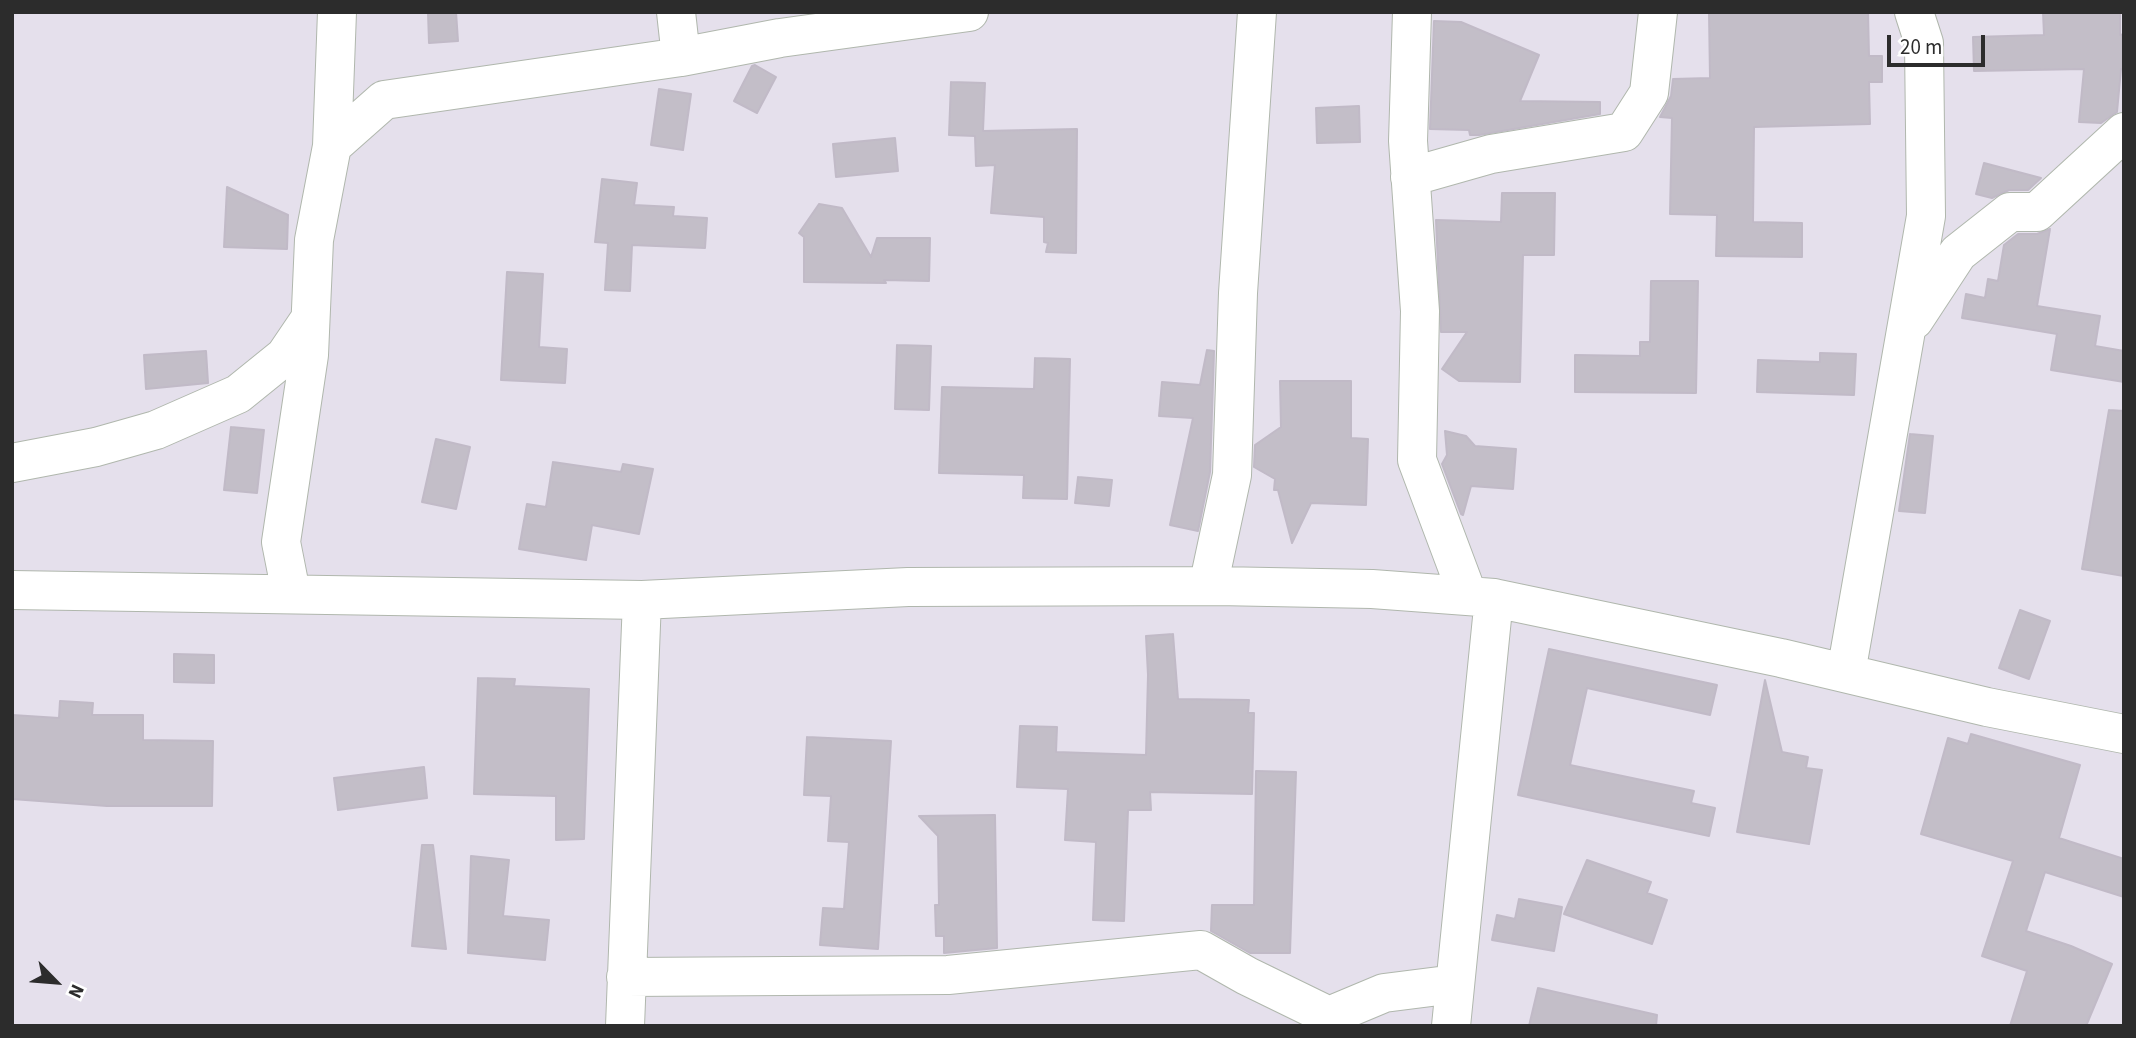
<!DOCTYPE html>
<html>
<head>
<meta charset="utf-8">
<style>
	body { margin:0 }
	#map { position:relative; width:2136px; height:1038px; overflow:hidden; background:#e5e0ec; font-family:"Source Sans 3",sans-serif }
	canvas { display:block }
	.frame { position:absolute; inset:0; border:14px solid #2c2c2c; pointer-events:none }
	.north { position:absolute; left:21px; top:947px; width:70px; height:70px; -webkit-text-stroke:5px #fff; paint-order:stroke; rotate:115deg; font-size:19px; font-weight:700; line-height:28px; text-align:center; color:#2c2c2c }
	.north::after { content:''; display:block; margin:auto; width:24px; height:32px; background:#2c2c2c; clip-path:polygon(50% 0,100% 100%,50% 72%,0 100%) }
	.scale { position:absolute; left:1887px; top:35px; width:98px; height:32px; box-sizing:border-box; border:4px solid #2c2c2c; border-top:0; padding-left:9px; font-size:21px; line-height:24px; white-space:nowrap; color:#2c2c2c; -webkit-text-stroke:5px #fff; paint-order:stroke }
</style>
</head>
<body>
<div id="map">
<canvas width="2136" height="1038"></canvas>
<div class="frame"></div>
<div class="north">N</div>
<div class="scale">20 m</div>
</div>
<script>
const c = document.querySelector('canvas').getContext('2d');
c.lineJoin = 'round';
function paint(path, color) {
  c.fillStyle = color;
  c.fill(path, 'evenodd');
}
function toPath(rows) {
  const path = new Path2D();
  for (const r of rows) {
    path.moveTo(r[0], r[1]);
    for (let i = 2; i < r.length; i += 2) path.lineTo(r[i], r[i + 1]);
  }
  return path;
}
function stroke(path, color, width, dash) {
  c.strokeStyle = color;
  c.lineWidth = width;
  c.lineCap = dash ? 'butt' : 'round';
  c.setLineDash(dash || []);
  c.stroke(path);
}
const building = toPath([
	[428,12,456,12,458,41,429,43,428,12],
	[1709,12,1868,12,1869,56,1882,56,1882,82,1869,82,1870,124,1754,127,1753,222,1802,223,1802,257,1716,256,1717,215,1670,214,1672,118,1660,117,1671,96,1673,79,1710,78,1709,12],
	[2043,12,2120,12,2120,35,2124,34,2124,69,2121,69,2117,112,2101,123,2079,122,2084,69,1974,71,1973,37,2044,35,2043,12],
	[1434,21,1461,22,1539,55,1520,101,1600,102,1600,114,1479,135,1470,135,1469,130,1430,129,1434,21],
	[755,65,776,77,757,113,734,101,752,66,755,65],
	[951,82,985,83,983,131,1077,129,1076,253,1046,252,1048,243,1044,242,1044,217,991,213,995,165,976,166,975,136,949,135,951,82],
	[659,89,691,94,683,150,651,145,659,89],
	[1359,106,1360,142,1317,143,1316,108,1359,106],
	[895,138,898,171,836,177,833,144,895,138],
	[1984,163,2041,178,2028,190,2009,190,1992,198,1976,194,1984,163],
	[602,179,637,183,634,205,674,207,673,216,707,218,705,248,632,245,630,291,605,290,608,243,595,242,602,179],
	[227,187,288,215,287,249,224,247,227,187],
	[1502,193,1555,193,1554,255,1523,255,1520,382,1459,381,1442,369,1467,332,1441,332,1436,220,1501,222,1502,193],
	[819,204,842,208,871,257,877,238,930,238,929,281,884,280,886,283,804,282,804,237,799,233,819,204],
	[2050,229,2037,306,2100,316,2095,346,2124,351,2124,382,2051,370,2057,334,1962,318,1966,294,1985,298,1988,279,1998,281,2004,245,2018,234,2037,234,2050,229],
	[507,272,543,274,539,347,567,349,565,383,501,380,507,272],
	[1651,281,1698,281,1696,393,1575,392,1575,355,1640,356,1640,342,1650,342,1651,281],
	[897,345,931,346,929,410,895,409,897,345],
	[1207,350,1214,351,1210,472,1198,531,1170,525,1193,418,1159,416,1162,382,1200,385,1207,350],
	[206,351,208,383,146,389,144,355,206,351],
	[1820,353,1856,354,1854,395,1757,392,1758,360,1820,362,1820,353],
	[1035,358,1070,359,1067,499,1023,498,1024,475,939,473,942,387,1034,389,1035,358],
	[1280,381,1351,381,1351,438,1368,439,1366,505,1311,503,1292,543,1278,490,1274,490,1275,479,1254,467,1255,445,1281,427,1280,381],
	[2109,410,2124,411,2124,576,2082,569,2109,410],
	[231,427,264,430,257,493,224,490,231,427],
	[1445,431,1466,436,1475,446,1516,449,1513,489,1471,486,1463,515,1461,514,1442,464,1447,455,1445,431],
	[1910,434,1933,436,1925,513,1899,511,1910,434],
	[436,439,470,447,456,509,422,502,436,439],
	[553,462,621,472,623,464,653,469,639,534,592,525,586,560,519,549,527,504,546,507,553,462],
	[1078,477,1112,480,1109,506,1075,503,1078,477],
	[2020,610,2050,621,2029,679,1999,668,2020,610],
	[1173,634,1178,699,1249,700,1248,713,1254,713,1252,794,1150,792,1151,810,1128,810,1124,921,1093,920,1096,842,1065,840,1068,789,1017,787,1020,726,1057,727,1056,752,1146,755,1148,675,1146,636,1173,634],
	[1549,649,1717,685,1710,715,1587,688,1570,765,1694,791,1691,803,1715,808,1709,836,1518,795,1549,649],
	[174,654,214,655,214,683,174,682,174,654],
	[478,678,515,679,514,686,589,689,584,839,556,840,556,796,474,794,478,678],
	[1765,680,1782,752,1808,757,1806,768,1822,770,1809,844,1737,832,1765,680],
	[60,701,93,703,92,715,143,715,143,740,213,741,212,806,107,806,12,799,12,715,59,718,60,701],
	[1971,734,2080,765,2059,838,2124,859,2124,897,2045,872,2026,931,2071,946,2112,964,2086,1026,2010,1026,2027,971,1982,956,2013,861,1921,834,1948,738,1968,744,1971,734],
	[807,737,891,741,878,949,820,945,823,908,844,909,849,842,828,841,831,796,804,795,807,737],
	[424,767,427,798,338,810,334,778,424,767],
	[1256,771,1296,772,1290,953,1250,953,1211,931,1212,905,1254,905,1256,771],
	[995,815,997,948,944,953,944,936,936,936,935,905,939,905,938,836,919,816,995,815],
	[422,845,433,845,446,949,412,946,422,845],
	[471,856,509,860,503,916,549,920,545,960,468,953,471,856],
	[1587,860,1651,882,1647,893,1667,900,1652,944,1564,914,1587,860],
	[1519,899,1562,907,1554,951,1492,940,1497,915,1515,919,1519,899],
	[1538,988,1657,1015,1656,1026,1529,1026,1538,988]
]);
const minor = toPath([
	[676,12,681,57],
	[1412,12,1408,141,1420,311,1417,460,1468,596],
	[332,146,384,100,681,57,780,38,969,12],
	[1410,177,1491,154,1624,132,1649,93,1658,12],
	[1914,320,1958,253,2010,212,2037,212,2124,132],
	[12,463,96,447,156,430,238,394,285,356,308,322],
	[1217,586,1211,573,1232,475,1238,293,1257,12],
	[12,590,642,600,908,587,1217,586,1372,589,1494,598,1781,658,1987,707,2124,734],
	[291,593,281,542,309,355,314,240,332,146,337,12],
	[1846,673,1926,216,1924,43,1914,12],
	[626,977,948,975,1201,950,1247,976,1329,1016,1384,993,1455,984],
	[625,1026,642,600],
	[1451,1026,1494,598]
]);
paint(building, '#c3bec8');
stroke(building, '#c1bac7', 2);
stroke(minor, '#b0b7ad', 40);
stroke(minor, '#fff', 38);
</script>
</body>
</html>
